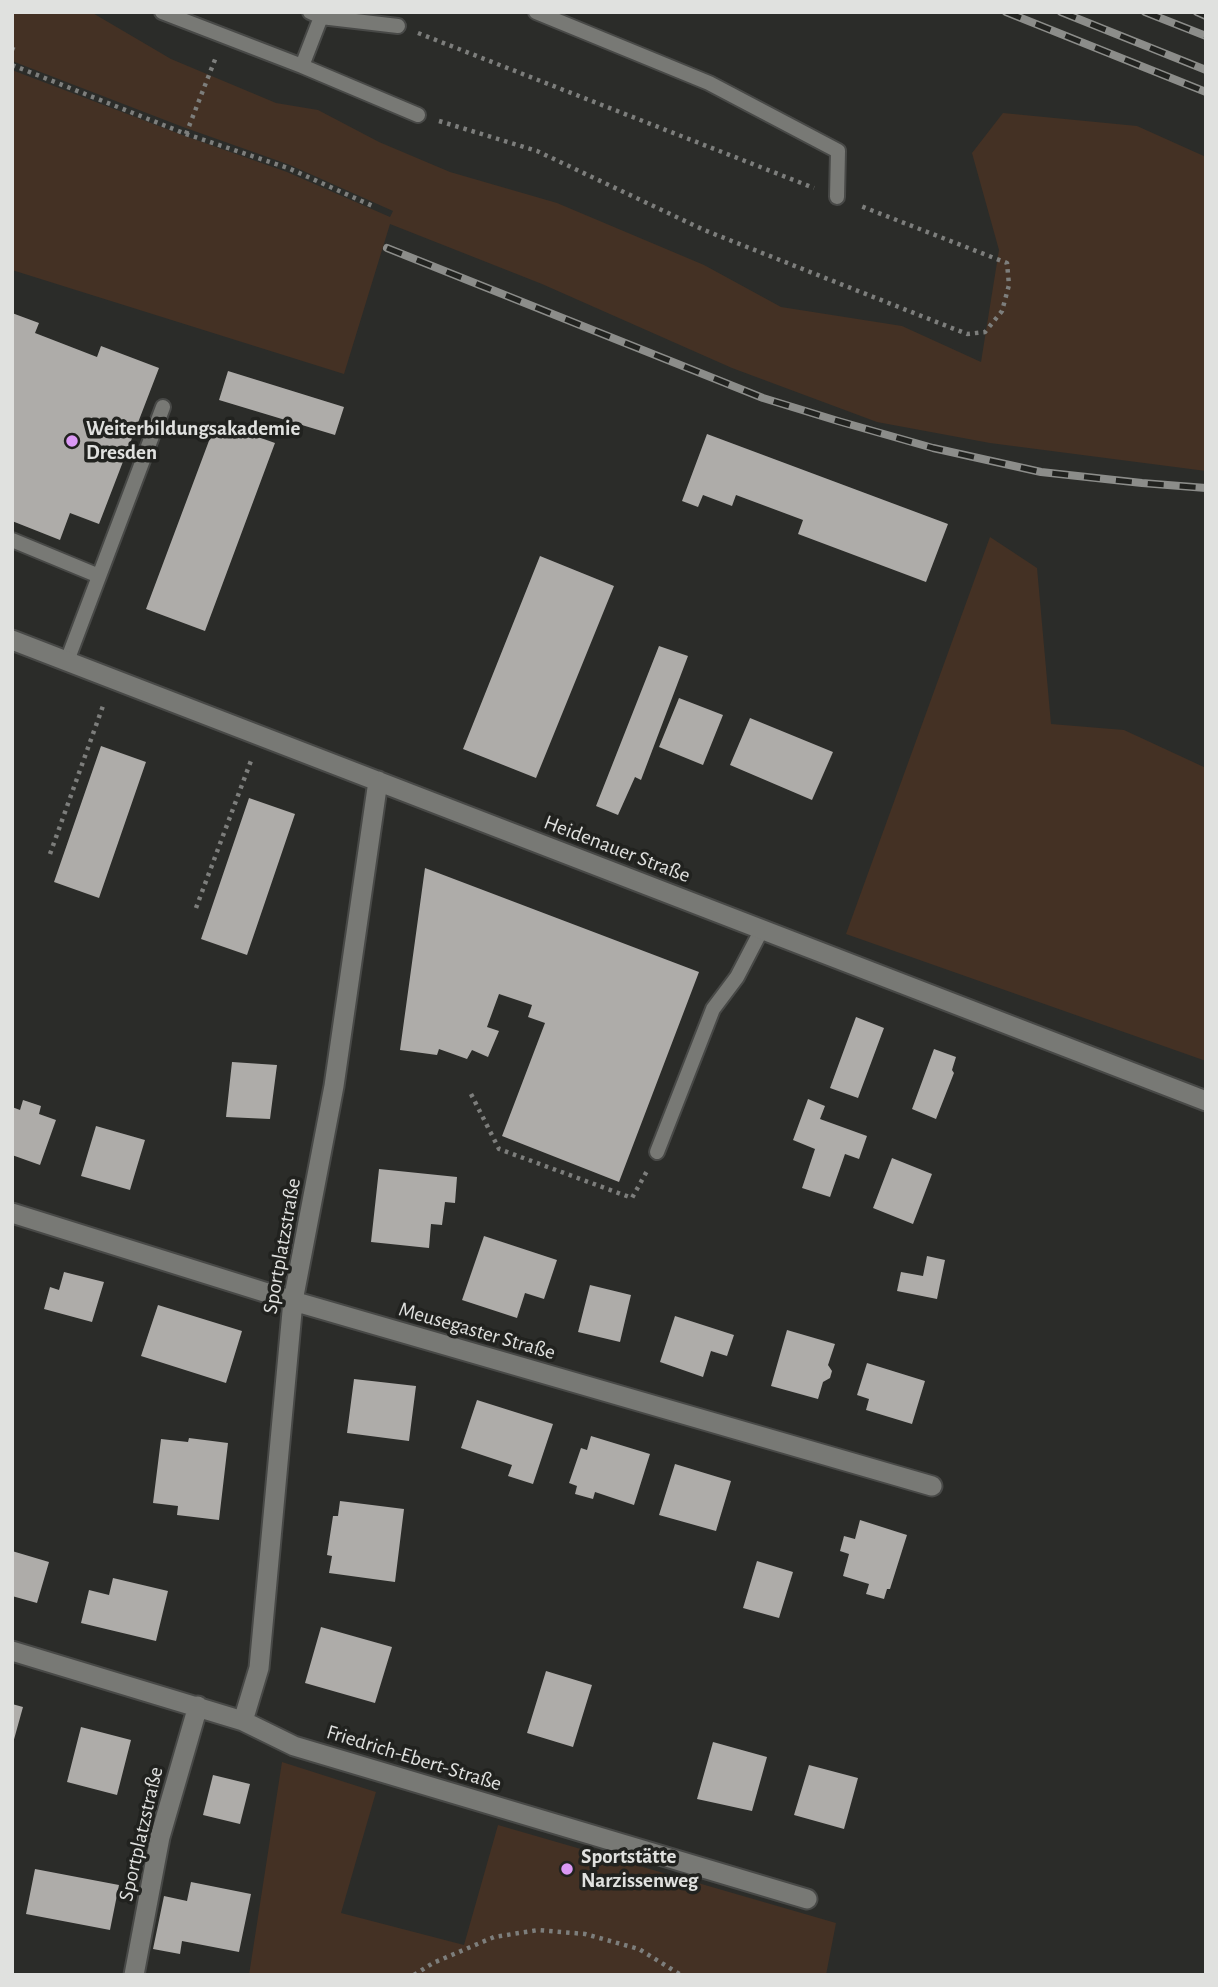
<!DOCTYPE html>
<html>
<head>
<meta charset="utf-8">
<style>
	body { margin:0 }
	#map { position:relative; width:1218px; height:1987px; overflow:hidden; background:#2b2c29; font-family:"Alegreya Sans",sans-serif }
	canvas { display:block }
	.frame { position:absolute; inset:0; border:14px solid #e0e1df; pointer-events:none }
</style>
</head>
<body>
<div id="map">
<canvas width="1218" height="1987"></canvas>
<div class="frame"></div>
</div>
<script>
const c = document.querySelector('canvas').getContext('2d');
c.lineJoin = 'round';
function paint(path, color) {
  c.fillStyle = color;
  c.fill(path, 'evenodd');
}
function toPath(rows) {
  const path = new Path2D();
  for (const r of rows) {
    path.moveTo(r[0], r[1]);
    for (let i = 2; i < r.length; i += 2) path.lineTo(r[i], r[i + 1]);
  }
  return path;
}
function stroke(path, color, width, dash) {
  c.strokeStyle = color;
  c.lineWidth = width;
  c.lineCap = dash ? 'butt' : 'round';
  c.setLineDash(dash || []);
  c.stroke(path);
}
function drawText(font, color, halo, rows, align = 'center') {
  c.font = font + ' "Alegreya Sans",sans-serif';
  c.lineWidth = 7;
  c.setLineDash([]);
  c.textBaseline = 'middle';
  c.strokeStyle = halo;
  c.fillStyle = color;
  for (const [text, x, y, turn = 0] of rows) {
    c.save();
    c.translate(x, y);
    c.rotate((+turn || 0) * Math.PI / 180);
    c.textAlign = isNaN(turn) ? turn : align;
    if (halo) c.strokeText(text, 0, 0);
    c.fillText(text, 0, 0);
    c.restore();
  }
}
const green = toPath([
	[12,12,91,12,171,59,276,103,318,110,379,142,450,172,557,203,704,265,781,307,902,326,981,362,999,250,972,153,1003,113,1137,126,1206,157,1206,471,990,443,877,422,732,368,542,284,390,224,344,374,12,270,12,70,185,136,287,172,390,217,393,211,290,165,183,127,12,61],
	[990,537,1037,568,1051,724,1124,730,1206,768,1206,1061,846,934],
	[282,1762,376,1792,341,1913,464,1945,498,1825,836,1923,826,1975,249,1975]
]);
const building = toPath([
	[12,313,39,323,35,333,97,357,101,346,159,368,99,524,70,513,60,540,12,521],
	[228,371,344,407,335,435,219,400],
	[216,422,275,443,205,631,146,609],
	[707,434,948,524,926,582,798,534,803,520,736,495,732,506,703,495,698,507,682,501],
	[540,556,614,586,536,778,463,749],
	[659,646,688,656,641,780,635,777,618,815,596,806],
	[679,698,723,715,703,765,659,747],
	[750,718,833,752,812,800,730,765],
	[101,746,146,762,99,898,54,882],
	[249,798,295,814,247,955,201,939],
	[425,868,699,972,619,1182,502,1136,545,1023,528,1017,532,1005,499,994,487,1027,499,1031,488,1057,472,1050,467,1059,439,1049,437,1055,400,1050],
	[856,1017,884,1028,858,1098,830,1088],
	[934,1049,956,1057,952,1070,954,1073,936,1119,912,1109],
	[232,1062,277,1065,270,1119,226,1117],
	[808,1099,825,1106,820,1119,867,1136,859,1159,845,1154,830,1197,802,1188,815,1149,793,1140],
	[23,1100,41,1106,39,1114,56,1120,40,1165,12,1155,12,1107,20,1110],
	[96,1126,145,1140,130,1190,81,1176],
	[892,1158,932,1174,913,1224,873,1208],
	[379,1169,457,1177,455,1203,445,1202,442,1225,431,1224,429,1248,371,1242],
	[484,1236,557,1260,544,1299,525,1293,517,1318,462,1300],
	[927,1256,945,1260,937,1299,897,1291,901,1272,923,1276],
	[64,1272,104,1282,92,1322,44,1309,50,1287,59,1290],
	[590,1285,631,1295,620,1342,578,1332],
	[158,1305,242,1331,226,1383,141,1356],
	[675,1316,734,1335,727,1356,711,1351,703,1377,660,1362],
	[787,1330,835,1344,828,1365,832,1371,830,1378,823,1382,818,1399,771,1386],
	[867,1363,925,1381,912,1424,866,1410,869,1399,857,1395],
	[354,1379,416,1386,409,1441,347,1433],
	[477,1400,553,1424,533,1484,508,1476,512,1465,461,1448],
	[591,1436,650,1454,634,1505,595,1492,593,1499,575,1494,577,1486,569,1483,581,1448,587,1450],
	[189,1438,228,1443,219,1520,177,1515,178,1506,153,1503,161,1439,188,1442],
	[675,1464,731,1481,716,1531,659,1515],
	[340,1501,404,1509,395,1582,329,1573,332,1556,327,1555,333,1516,338,1516],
	[860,1520,907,1535,890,1589,887,1589,884,1599,866,1594,869,1584,843,1576,849,1554,840,1551,844,1536,855,1539],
	[12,1551,49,1562,37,1603,12,1596],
	[757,1561,793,1572,779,1618,743,1608],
	[113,1578,168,1591,156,1641,81,1623,89,1590,109,1595],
	[321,1627,392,1647,375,1703,305,1683],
	[546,1671,592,1685,573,1747,527,1733],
	[12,1704,23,1707,13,1743,12,1743],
	[81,1727,131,1740,117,1795,67,1782],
	[713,1742,767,1757,752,1811,697,1799],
	[809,1765,858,1778,844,1829,794,1815],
	[213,1775,250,1784,240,1824,203,1815],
	[35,1869,119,1885,110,1930,26,1914],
	[191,1882,251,1894,239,1952,182,1941,180,1954,153,1949,164,1896,187,1901]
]);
const path = toPath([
	[418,33,814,188],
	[12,50,15,43],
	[12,65,186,134,288,168,375,207],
	[439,121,537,151,704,230,967,334,985,332,1002,311,1009,285,1007,263,858,205],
	[186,134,216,57],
	[50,854,104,703],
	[196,908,252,758],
	[471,1094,499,1149,632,1198,647,1171],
	[414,1975,433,1963,494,1937,538,1930,585,1934,639,1949,681,1975]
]);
const service = toPath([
	[162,12,302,66,418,115],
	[310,12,321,17,398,26],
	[536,12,709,83,838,151,837,197],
	[302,66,321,17],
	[12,540,99,576],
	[67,661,163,407],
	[657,1152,713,1009,737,977,762,929]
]);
const minor = toPath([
	[12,640,1206,1101],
	[12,1213,293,1301,932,1486],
	[12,1651,243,1721,294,1746,807,1899],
	[243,1721,259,1668,293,1301,334,1086,378,781],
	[134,1975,160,1837,198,1706]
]);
const rail = toPath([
	[1006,12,1206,92],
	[1061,12,1206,70],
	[1145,12,1206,36],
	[1197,12,1206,16],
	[387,248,763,398,838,421,933,448,1041,472,1142,483,1206,488]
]);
const markers = [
	[72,441,7,"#db99f5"],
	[567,1869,7,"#db99f5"]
];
const poiNames = [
	["Weiterbildungsakademie",86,429],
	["Dresden",86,453],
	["Sportstätte",581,1857],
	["Narzissenweg",581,1881]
];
const streetNames = [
	["Heidenauer Straße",617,849,21],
	["Sportplatzstraße",282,1246,-80],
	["Meusegaster Straße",477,1331,16],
	["Friedrich-Ebert-Straße",414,1758,17],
	["Sportplatzstraße",141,1834,-77]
];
paint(green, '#443124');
paint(building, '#aeaca9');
stroke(service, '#484947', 18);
stroke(minor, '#484947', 23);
stroke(path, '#7d7e7c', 4.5, [3.5, 5]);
stroke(service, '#787975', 14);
stroke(minor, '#787975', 19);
stroke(rail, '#8c8d8a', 8);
stroke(rail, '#21221f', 5, [16]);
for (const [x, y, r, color] of markers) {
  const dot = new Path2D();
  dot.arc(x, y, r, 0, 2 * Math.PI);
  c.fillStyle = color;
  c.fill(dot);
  stroke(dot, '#21221f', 2.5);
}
drawText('bold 21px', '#e0e1df', '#21221f', poiNames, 'left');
drawText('21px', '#e0e1df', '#21221f', streetNames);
</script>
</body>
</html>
